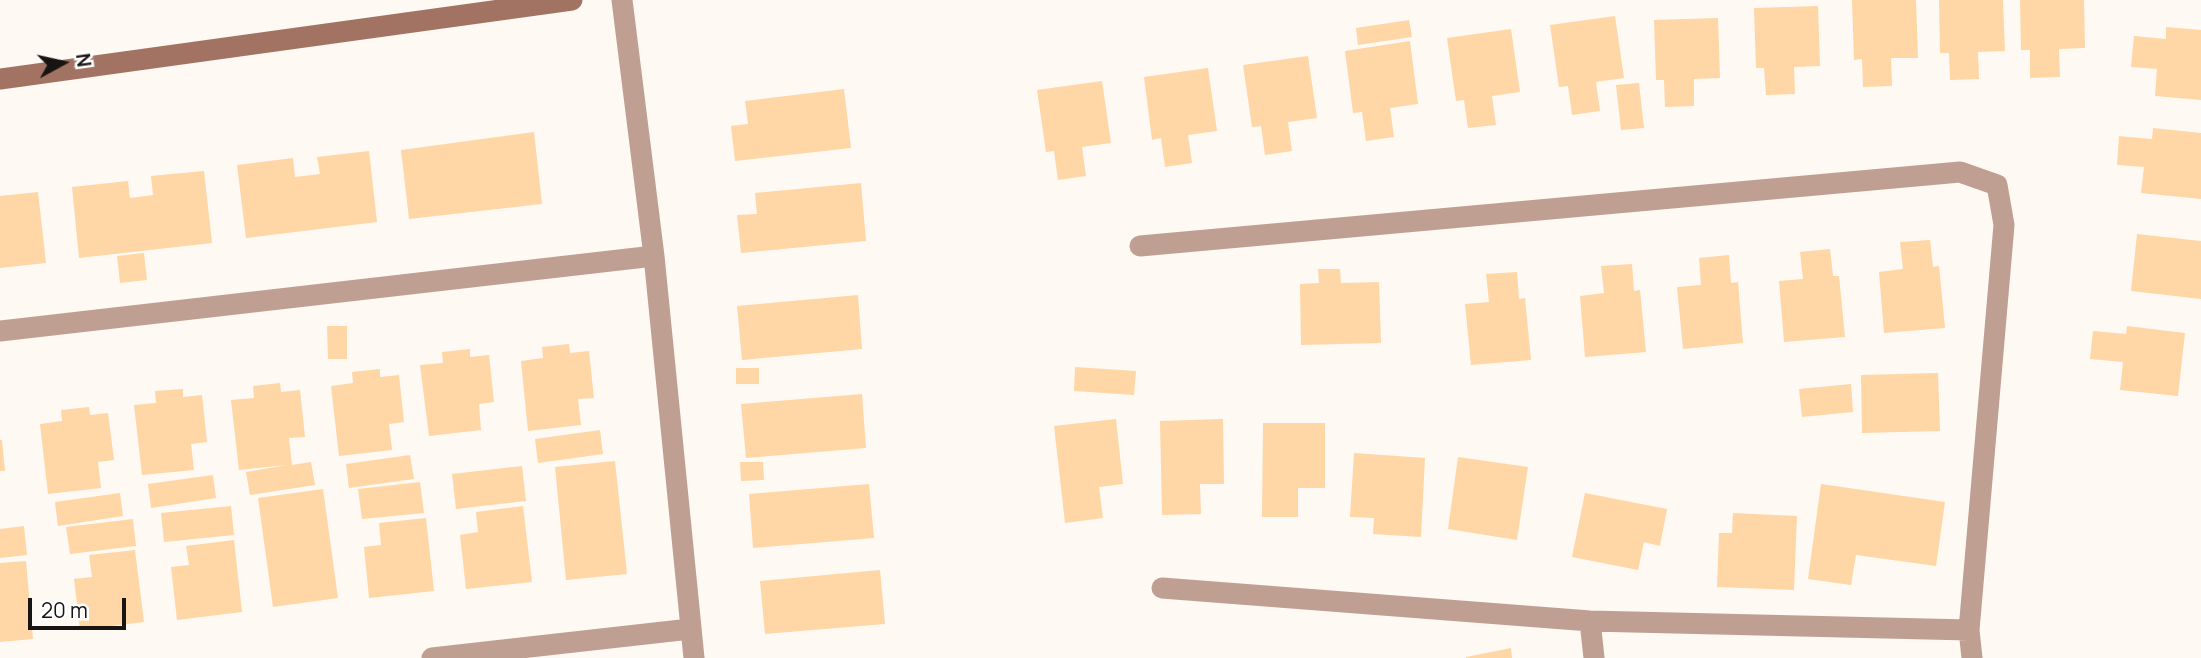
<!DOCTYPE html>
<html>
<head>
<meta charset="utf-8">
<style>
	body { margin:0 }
	#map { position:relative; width:2201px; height:658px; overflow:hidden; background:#fef9f3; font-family:Manrope,sans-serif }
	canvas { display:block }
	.north { position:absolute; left:28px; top:28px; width:70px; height:70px; -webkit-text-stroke:5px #fff; paint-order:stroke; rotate:82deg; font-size:19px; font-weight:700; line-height:28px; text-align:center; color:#171411 }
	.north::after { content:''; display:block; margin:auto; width:24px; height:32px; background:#171411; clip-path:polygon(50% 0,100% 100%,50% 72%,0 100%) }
	.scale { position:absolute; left:28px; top:598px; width:98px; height:32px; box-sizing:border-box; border:4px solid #171411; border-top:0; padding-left:9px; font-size:21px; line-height:24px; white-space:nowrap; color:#171411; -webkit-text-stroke:5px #fff; paint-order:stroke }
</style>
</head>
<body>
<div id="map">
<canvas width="2201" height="658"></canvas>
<div class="north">N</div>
<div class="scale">20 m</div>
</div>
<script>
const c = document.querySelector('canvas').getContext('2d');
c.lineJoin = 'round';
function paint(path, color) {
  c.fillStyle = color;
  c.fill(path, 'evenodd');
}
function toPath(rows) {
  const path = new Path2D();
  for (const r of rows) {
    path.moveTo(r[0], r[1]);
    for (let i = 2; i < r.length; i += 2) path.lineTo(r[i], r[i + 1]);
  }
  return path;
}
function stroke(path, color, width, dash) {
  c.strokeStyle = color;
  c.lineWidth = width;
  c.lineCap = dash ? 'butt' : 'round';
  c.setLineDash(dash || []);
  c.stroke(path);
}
const building = toPath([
	[1852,0,1916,0,1918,58,1891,58,1892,86,1863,87,1862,59,1854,60],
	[1939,0,2003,0,2005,51,1978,52,1979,79,1950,80,1949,53,1940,53],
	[2020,0,2084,0,2085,48,2059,49,2060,77,2030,78,2030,50,2021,50],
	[1818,6,1820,66,1794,67,1795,94,1766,95,1764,68,1756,68,1754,8],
	[1615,16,1624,78,1596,82,1600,111,1572,115,1568,86,1559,87,1550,25],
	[1718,18,1720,78,1694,79,1694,106,1665,107,1664,80,1656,80,1654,20],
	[1409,20,1412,37,1358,45,1356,28],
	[2166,27,2201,30,2201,100,2155,96,2157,69,2131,67,2134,36,2166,39],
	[1511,29,1520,92,1492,96,1496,125,1468,128,1464,100,1456,101,1447,38],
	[1410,41,1418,104,1390,108,1394,137,1366,141,1362,112,1353,113,1345,51],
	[1308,56,1317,118,1288,122,1292,151,1265,155,1261,126,1252,127,1243,65],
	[1208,68,1217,131,1188,135,1192,163,1165,167,1161,138,1152,140,1144,77],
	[1102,81,1111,143,1082,147,1086,176,1058,180,1054,151,1046,152,1037,90],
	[1639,83,1644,128,1621,130,1616,85],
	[844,89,851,148,735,161,731,126,748,124,745,101],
	[2153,128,2201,133,2201,199,2141,193,2144,167,2117,165,2119,136,2152,139],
	[534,132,542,204,409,219,401,150],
	[369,151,377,222,246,238,237,165,293,158,295,177,320,174,317,157],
	[204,171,212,243,79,258,72,187,128,181,130,198,153,195,151,176],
	[861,183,866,241,741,253,737,215,757,214,755,193],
	[38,192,46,263,0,268,0,196],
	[2137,234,2201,241,2201,299,2131,291],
	[1930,240,1933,267,1939,266,1945,328,1884,333,1879,272,1903,269,1900,242],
	[1830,249,1833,276,1839,276,1845,337,1784,342,1779,281,1803,279,1800,252],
	[144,253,147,280,120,283,117,256],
	[1729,255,1731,283,1738,282,1743,343,1683,349,1677,287,1701,285,1699,258],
	[1632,264,1634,291,1640,290,1646,352,1585,357,1580,296,1604,293,1601,266],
	[1318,269,1340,269,1341,283,1379,282,1381,343,1301,345,1300,284,1319,283],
	[1517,272,1519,299,1525,298,1531,360,1471,365,1465,304,1489,302,1486,274],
	[858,295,862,349,742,360,737,306],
	[327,326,347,326,347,359,328,359],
	[2127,326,2185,333,2178,396,2120,390,2123,362,2090,359,2093,331,2126,334],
	[569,344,570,353,589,351,594,398,578,399,581,425,528,431,521,361,543,358,542,347],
	[470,349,470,357,489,355,494,402,479,404,481,430,429,436,420,365,443,363,442,352],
	[1075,367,1136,371,1134,395,1074,391],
	[736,368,759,368,759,384,736,384],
	[380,369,380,377,399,375,404,422,389,424,392,450,339,456,331,386,353,383,352,372],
	[1938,373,1940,431,1862,433,1861,375],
	[280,383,281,392,300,390,305,437,289,438,292,465,311,462,315,485,250,495,246,472,287,465,239,470,231,400,254,398,253,386],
	[1851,384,1853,412,1802,417,1799,389],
	[183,389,183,397,202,395,207,442,191,444,194,470,142,475,134,405,156,403,155,391],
	[862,394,866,448,746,458,741,404],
	[89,407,90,415,108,413,114,460,98,462,101,488,48,494,40,424,62,421,61,410],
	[1116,419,1123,484,1099,487,1103,518,1065,523,1054,426],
	[1223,419,1224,484,1200,484,1201,514,1162,515,1160,421],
	[1263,423,1325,423,1325,488,1298,488,1298,517,1262,517],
	[600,430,603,454,538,463,535,439],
	[0,440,2,440,5,471,0,471],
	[1354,453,1425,458,1421,537,1373,534,1374,518,1350,517],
	[410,455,414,479,349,488,346,464],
	[1458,457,1528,467,1517,540,1448,529],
	[615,461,627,574,566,580,555,467],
	[740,462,763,462,764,480,741,481],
	[522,466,526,501,456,509,452,474],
	[213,475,216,498,151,508,148,484],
	[420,482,424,513,362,519,358,489],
	[869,484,874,538,753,548,749,494],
	[1821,484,1945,502,1936,566,1856,555,1851,585,1808,579],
	[323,489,338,598,273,607,258,498],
	[120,493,123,516,58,526,55,502],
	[1585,493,1667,509,1660,546,1644,542,1638,570,1572,557],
	[231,506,234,535,164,542,161,513],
	[523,506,532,582,466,589,460,535,478,532,476,512],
	[1733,513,1797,516,1794,590,1717,587,1719,533,1732,533],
	[426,518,434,591,369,598,364,547,381,545,379,523],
	[133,519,136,546,70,554,66,527],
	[24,526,27,555,0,558,0,529],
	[234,540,242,612,177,620,171,567,189,565,186,546],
	[135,550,144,622,80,630,74,579,92,577,89,555],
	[26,561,33,639,0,642,0,563],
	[880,570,885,624,765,634,760,581],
	[1511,648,1512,658,1466,658,1466,657]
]);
const street = toPath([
	[622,0,654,256,694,658],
	[1140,246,1960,172,1997,185,2004,225,1969,630,1972,658],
	[0,331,654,256],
	[1162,588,1590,621,1969,630],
	[1590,621,1594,658],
	[432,658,690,629]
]);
const secondary = toPath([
	[0,79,572,0]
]);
paint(building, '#ffd6a6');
stroke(street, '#c09f93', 21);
stroke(secondary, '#a27362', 21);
</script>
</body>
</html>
